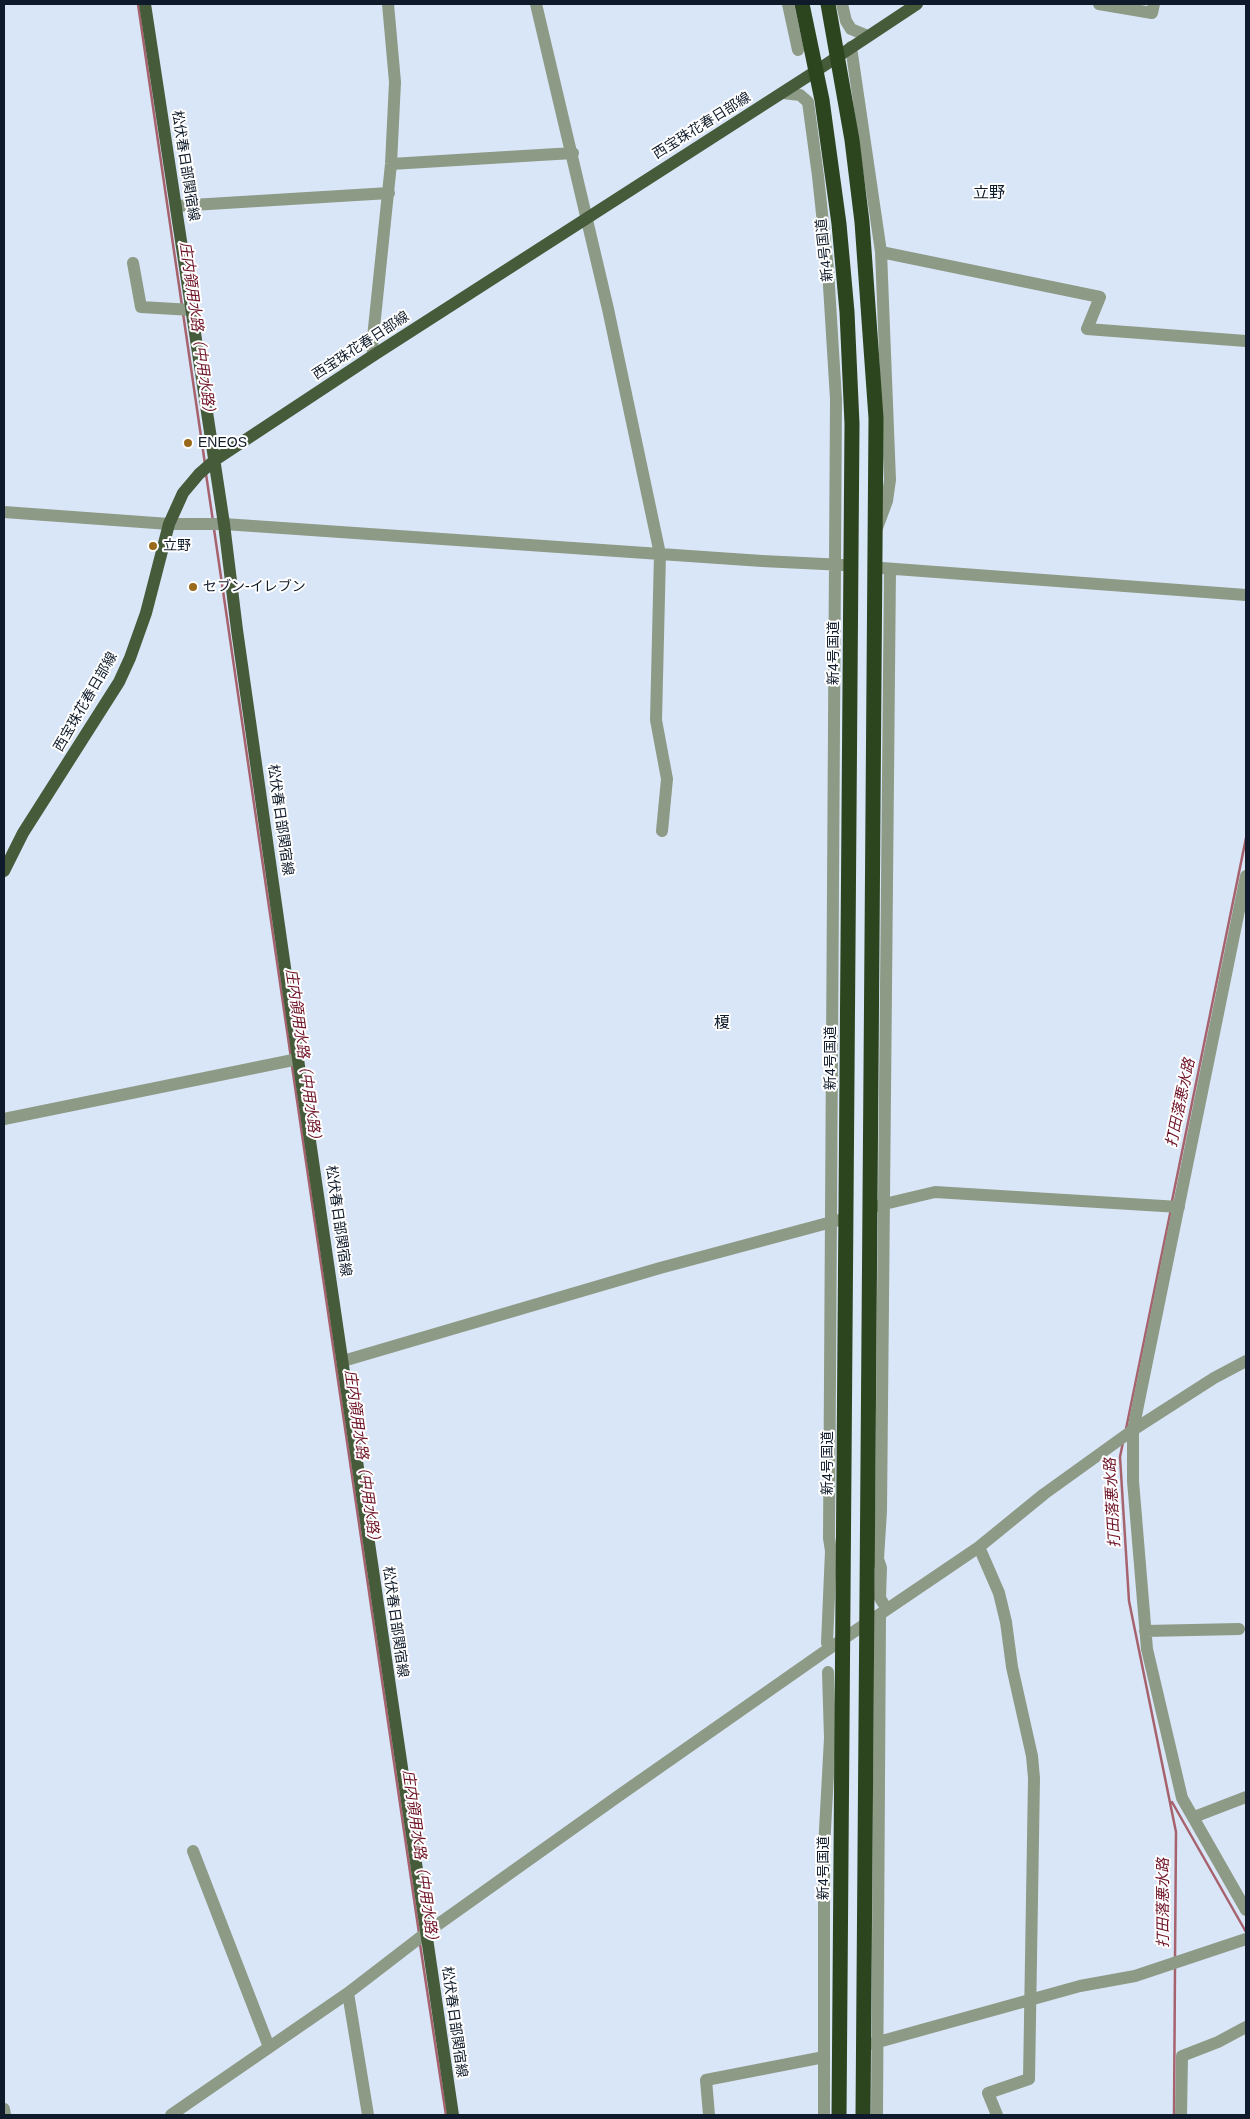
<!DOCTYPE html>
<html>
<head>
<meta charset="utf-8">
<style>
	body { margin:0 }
	#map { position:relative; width:1250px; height:2119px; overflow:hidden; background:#d9e6f8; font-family:Helvetica,sans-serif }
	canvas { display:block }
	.frame { position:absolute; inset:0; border:5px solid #0f1b2a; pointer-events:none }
</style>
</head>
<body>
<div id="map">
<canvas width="1250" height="2119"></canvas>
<div class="frame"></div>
</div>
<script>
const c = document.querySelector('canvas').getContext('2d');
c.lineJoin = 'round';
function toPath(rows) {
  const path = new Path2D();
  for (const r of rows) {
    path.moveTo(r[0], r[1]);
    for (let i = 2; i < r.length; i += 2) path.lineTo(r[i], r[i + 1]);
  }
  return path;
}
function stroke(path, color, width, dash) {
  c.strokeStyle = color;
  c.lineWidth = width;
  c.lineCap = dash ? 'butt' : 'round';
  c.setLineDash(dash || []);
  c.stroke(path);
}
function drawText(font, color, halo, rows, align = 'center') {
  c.font = font + ' Helvetica,"Noto Sans JP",sans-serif';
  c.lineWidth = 4;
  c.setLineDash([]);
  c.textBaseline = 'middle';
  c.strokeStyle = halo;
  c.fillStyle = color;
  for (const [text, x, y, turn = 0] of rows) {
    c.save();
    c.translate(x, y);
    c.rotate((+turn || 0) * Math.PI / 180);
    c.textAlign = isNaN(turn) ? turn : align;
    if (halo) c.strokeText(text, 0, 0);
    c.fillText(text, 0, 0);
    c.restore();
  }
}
const stream = toPath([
	[138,4,182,306],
	[183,313,205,464],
	[206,474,213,521],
	[214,529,291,1058],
	[292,1066,419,1933],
	[1172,1201,1246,838],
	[1126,1429,1171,1209],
	[1123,1442,1120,1457,1129,1601,1176,1832,1175,1959],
	[1172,1802,1246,1932],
	[420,1944,446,2115],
	[1174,2115,1175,1967]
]);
const minor = toPath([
	[536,4,608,309,660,554,656,720,667,779,662,831],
	[788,4,798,50],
	[842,4,846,21,851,29,868,36],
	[1099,4,1152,13,1154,4],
	[851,47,881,252,890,480,887,501,877,528],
	[783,93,800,95,808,102,818,176,828,270,836,399,829,1538,831,1551,827,1643],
	[391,164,573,153],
	[176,206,389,193],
	[881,252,1100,297,1087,329,1246,341],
	[133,263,141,307,192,310],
	[374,355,372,347,391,164,395,82,388,4],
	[4,512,169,524,224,524,762,561,844,565],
	[882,568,1246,595],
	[1246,876,1133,1430,1133,1481,1147,1649,1182,1798,1246,1910],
	[4,1119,298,1059],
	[876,1206,935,1192,1179,1207],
	[343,1361,660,1268,839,1220],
	[979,1547,999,1593,1006,1622,1012,1667,1032,1756,1034,1778,1029,2079,988,2093,997,2115],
	[883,1603,880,1598,881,1568,878,1559,881,1511,890,569],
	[1145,1631,1239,1629],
	[1194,1817,1246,1797],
	[193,1851,269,2047],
	[348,1993,368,2115],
	[871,2044,1080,1986,1135,1976,1246,1939],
	[4,2109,5,2115],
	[171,2115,348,1993,426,1933,617,1797,827,1650,979,1547,1044,1494,1133,1430,1214,1378,1246,1361],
	[709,2115,706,2080,824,2057],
	[824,2115,824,1848,830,1738,828,1672],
	[877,2115,880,1615],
	[1181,2115,1182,2056,1218,2042,1246,2027]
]);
const major = toPath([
	[145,4,224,524,237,630,298,1059,453,2115],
	[4,871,23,833,119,682,130,658,146,613,169,524,183,493,199,474,215,460,374,355,816,71,917,4]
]);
const highway = toPath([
	[802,4,822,100,839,224,847,312,852,424,839,2115],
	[828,4,852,140,862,222,876,418,863,2115]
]);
const markers = [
	[188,443,5,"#9a6a1c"],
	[153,546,5,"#9a6a1c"],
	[193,587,5,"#9a6a1c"]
];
const streetNames = [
	["西宝珠花春日部線",702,126,-32],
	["松伏春日部関宿線",185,166,81],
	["新4号国道",825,250,-96],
	["西宝珠花春日部線",361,346,-33],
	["新4号国道",834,653,-90],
	["西宝珠花春日部線",86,702,-60],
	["松伏春日部関宿線",280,820,82],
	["新4号国道",831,1058,-90],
	["松伏春日部関宿線",338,1221,82],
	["新4号国道",828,1463,-90],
	["松伏春日部関宿線",395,1622,82],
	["新4号国道",824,1868,-90],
	["松伏春日部関宿線",454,2022,82]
];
const poiNames = [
	["ENEOS",198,443],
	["立野",163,546],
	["セブン-イレブン",203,587]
];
const waterNames = [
	["庄内領用水路（中用水路）",197,331,82],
	["庄内領用水路（中用水路）",303,1058,82],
	["打田落悪水路",1181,1103,-78],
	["庄内領用水路（中用水路）",362,1459,82],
	["打田落悪水路",1113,1503,-93],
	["庄内領用水路（中用水路）",420,1859,82],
	["打田落悪水路",1164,1903,-90]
];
const quarterNames = [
	["立野",989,194],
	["榎",722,1024]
];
stroke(stream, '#a6626d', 2.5);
stroke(minor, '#8d9a86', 12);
stroke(major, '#465b3a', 12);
stroke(highway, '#2d451e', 15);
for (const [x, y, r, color] of markers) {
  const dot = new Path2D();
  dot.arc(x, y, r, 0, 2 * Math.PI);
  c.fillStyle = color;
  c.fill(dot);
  stroke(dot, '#fff', 2);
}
drawText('14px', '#0f1b2a', '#fff', streetNames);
drawText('14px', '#0f1b2a', '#fff', poiNames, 'left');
drawText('italic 15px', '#6e1226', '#fff', waterNames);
drawText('16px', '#0f1b2a', '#fff', quarterNames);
</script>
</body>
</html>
